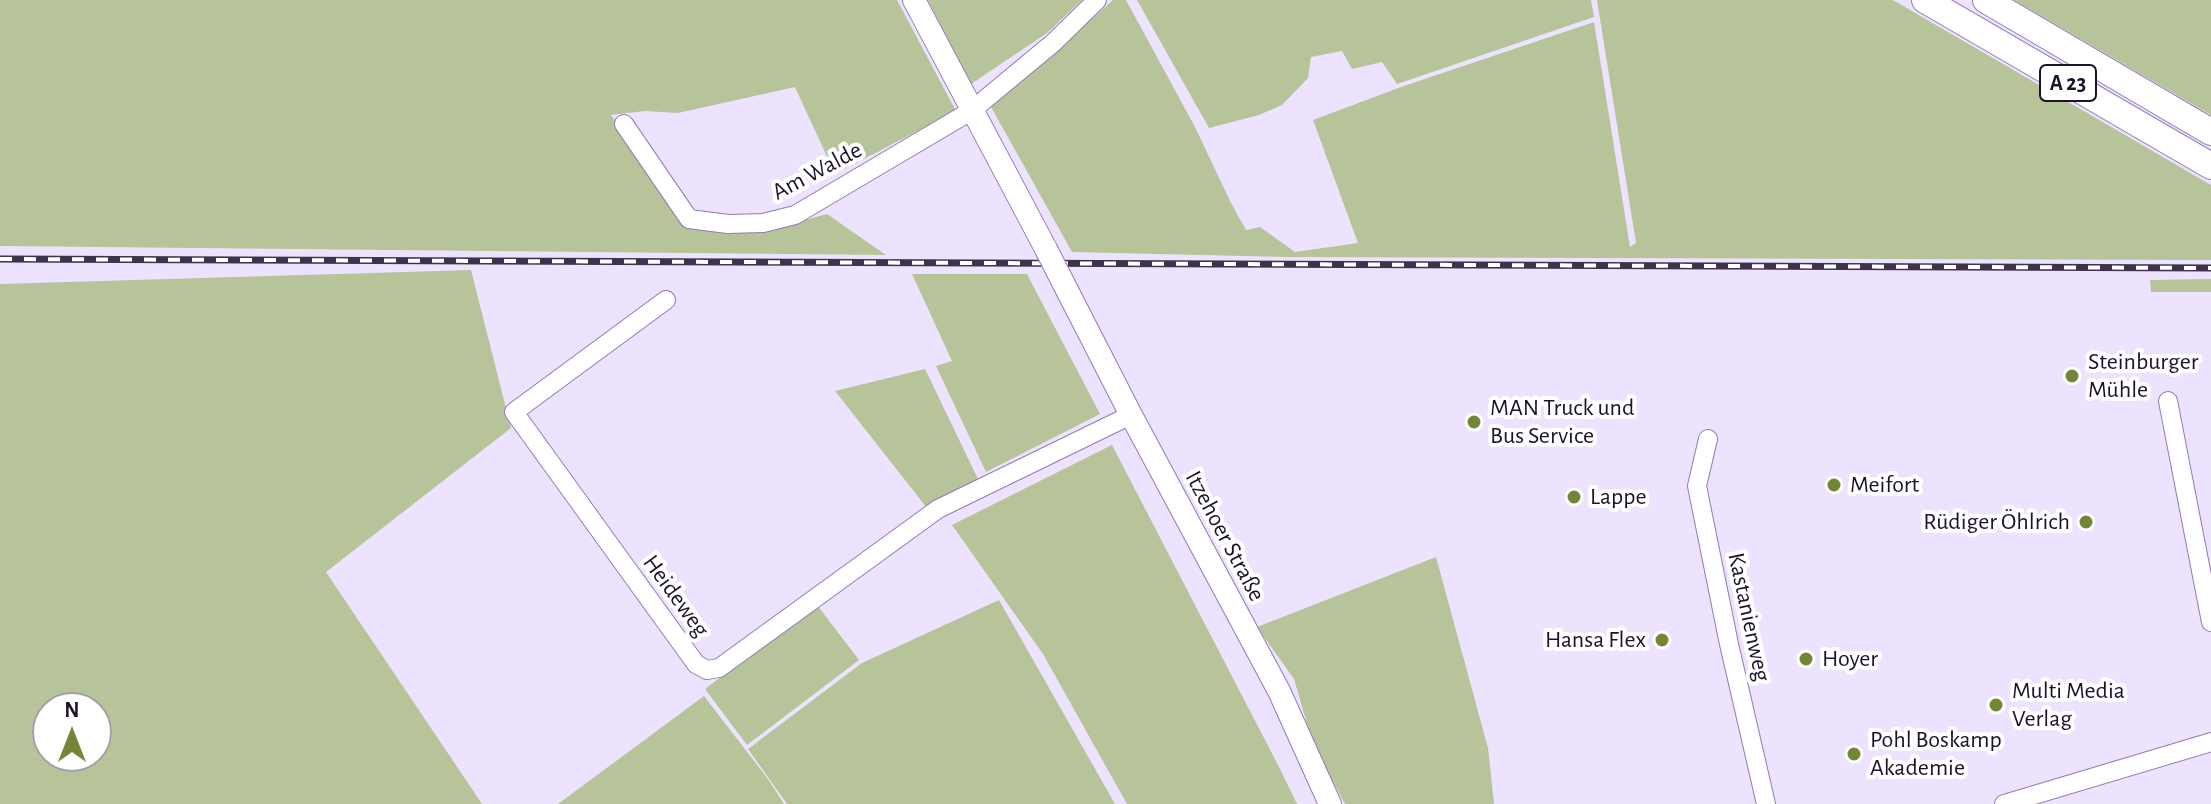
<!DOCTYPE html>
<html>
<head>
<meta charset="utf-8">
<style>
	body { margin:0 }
	#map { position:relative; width:2211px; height:804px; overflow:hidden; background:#ede3fe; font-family:"Alegreya Sans",sans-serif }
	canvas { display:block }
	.north { position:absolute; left:32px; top:692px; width:80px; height:80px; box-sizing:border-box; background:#fff; border:2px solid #a4a0aa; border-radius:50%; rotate:0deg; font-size:22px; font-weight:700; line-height:32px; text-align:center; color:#1c122a }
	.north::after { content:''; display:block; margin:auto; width:28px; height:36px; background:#728636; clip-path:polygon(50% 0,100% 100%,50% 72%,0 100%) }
</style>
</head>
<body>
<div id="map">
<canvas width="2211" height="804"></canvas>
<div class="north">N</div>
</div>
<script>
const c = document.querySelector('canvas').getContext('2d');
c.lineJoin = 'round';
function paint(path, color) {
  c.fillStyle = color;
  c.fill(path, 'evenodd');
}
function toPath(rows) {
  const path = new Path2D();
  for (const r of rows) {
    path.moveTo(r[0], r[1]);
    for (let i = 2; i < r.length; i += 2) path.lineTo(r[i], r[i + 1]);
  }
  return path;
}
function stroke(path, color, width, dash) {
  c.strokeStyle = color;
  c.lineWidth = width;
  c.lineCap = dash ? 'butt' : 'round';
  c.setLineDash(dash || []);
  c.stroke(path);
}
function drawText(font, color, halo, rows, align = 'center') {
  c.font = font + ' "Alegreya Sans",sans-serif';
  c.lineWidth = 8;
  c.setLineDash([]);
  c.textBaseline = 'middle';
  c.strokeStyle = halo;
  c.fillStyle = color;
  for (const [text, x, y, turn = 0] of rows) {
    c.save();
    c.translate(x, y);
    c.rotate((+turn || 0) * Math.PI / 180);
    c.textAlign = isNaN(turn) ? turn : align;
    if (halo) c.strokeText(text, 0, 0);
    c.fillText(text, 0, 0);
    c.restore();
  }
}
const green = toPath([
	[0,0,897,0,956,111,835,174,795,87,678,113,645,111,611,115,687,227,768,230,827,214,886,255,0,246],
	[928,0,1082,0,1047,33,971,84],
	[1113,0,1126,0,1195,127,1231,203,1246,230,1260,227,1295,252,1358,243,1313,120,1401,87,1594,22,1630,247,1636,243,1597,0,1893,0,2211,185,2211,260,1287,257,1072,252,990,105,1035,70],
	[1137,0,1591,0,1594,17,1397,84,1382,62,1352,69,1342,51,1311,57,1308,78,1282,105,1259,115,1209,128],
	[2014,0,2211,0,2211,115],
	[471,270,511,428,326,572,482,804,0,804,0,284],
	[48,708,96,708,96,756,48,756],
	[912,274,1027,274,1100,414,986,472,936,366,952,361],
	[2211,279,2211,292,2151,292,2150,280],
	[925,369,978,479,927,508,835,391],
	[1112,445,1279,767,1297,804,1127,804,1043,654,952,525],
	[1436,557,1488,748,1494,804,1345,804,1313,744,1294,679,1257,627],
	[999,600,1115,804,787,804,748,749,862,663],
	[817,605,859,660,747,745,705,689],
	[704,696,768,779,784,804,558,804]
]);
const minor = toPath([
	[624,124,689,219,728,224,763,223,795,215,971,111,1053,43,1097,0],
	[666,300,514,412,696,664,707,670,719,668,938,509,1131,415],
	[2168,401,2211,622],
	[1708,439,1697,486,1729,644,1766,804],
	[2004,804,2211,742]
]);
const major = toPath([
	[914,0,1046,249],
	[1069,294,1131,415,1279,691,1330,804]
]);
const highway = toPath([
	[1925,0,2211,166],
	[1986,0,2211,132]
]);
const rail = toPath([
	[0,259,2211,268]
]);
const majorBridge = toPath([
	[1046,249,1069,294]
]);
const markers = [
	[2072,376,8,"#728636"],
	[1474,422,8,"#728636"],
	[1834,485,8,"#728636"],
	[1574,497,8,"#728636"],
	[2086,522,8,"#728636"],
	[1662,640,8,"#728636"],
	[1806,659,8,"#728636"],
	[1996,705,8,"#728636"],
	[1854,754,8,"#728636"]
];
const shields = [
	[2068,83,56]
];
const shieldNames = [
	["A 23",2068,83]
];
const streetNames = [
	["Am Walde",817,171,-28],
	["Itzehoer Straße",1225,536,62],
	["Heideweg",676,596,54],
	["Kastanienweg",1749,617,78]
];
const poiNames = [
	["Steinburger",2088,362],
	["Mühle",2088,390],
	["MAN Truck und",1490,408],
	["Bus Service",1490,436],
	["Meifort",1850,485],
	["Lappe",1590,497],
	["Rüdiger Öhlrich",2070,522,"right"],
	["Hansa Flex",1646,640,"right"],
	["Hoyer",1822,659],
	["Multi Media",2012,691],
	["Verlag",2012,719],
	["Pohl Boskamp",1870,740],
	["Akademie",1870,768]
];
paint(green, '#b7c399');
stroke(minor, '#927ab8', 20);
stroke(major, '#927ab8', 24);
stroke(highway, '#927ab8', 28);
stroke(minor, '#fff', 18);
stroke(major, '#fff', 22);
stroke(highway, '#fff', 26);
stroke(rail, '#3d334c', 7);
stroke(rail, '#fff', 4, [12]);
stroke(majorBridge, '#927ab8', 24, []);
stroke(majorBridge, '#fff', 22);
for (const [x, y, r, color] of markers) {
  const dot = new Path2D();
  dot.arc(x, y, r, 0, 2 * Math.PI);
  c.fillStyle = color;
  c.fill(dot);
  stroke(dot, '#fff', 3);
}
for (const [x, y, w] of shields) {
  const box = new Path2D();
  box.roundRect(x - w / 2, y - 18, w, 36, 6);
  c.fillStyle = '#fff';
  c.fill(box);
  stroke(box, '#1c122a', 2);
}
drawText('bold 22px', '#1c122a', null, shieldNames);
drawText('24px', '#1c122a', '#fff', streetNames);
drawText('24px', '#1c122a', '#fff', poiNames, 'left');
</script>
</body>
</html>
